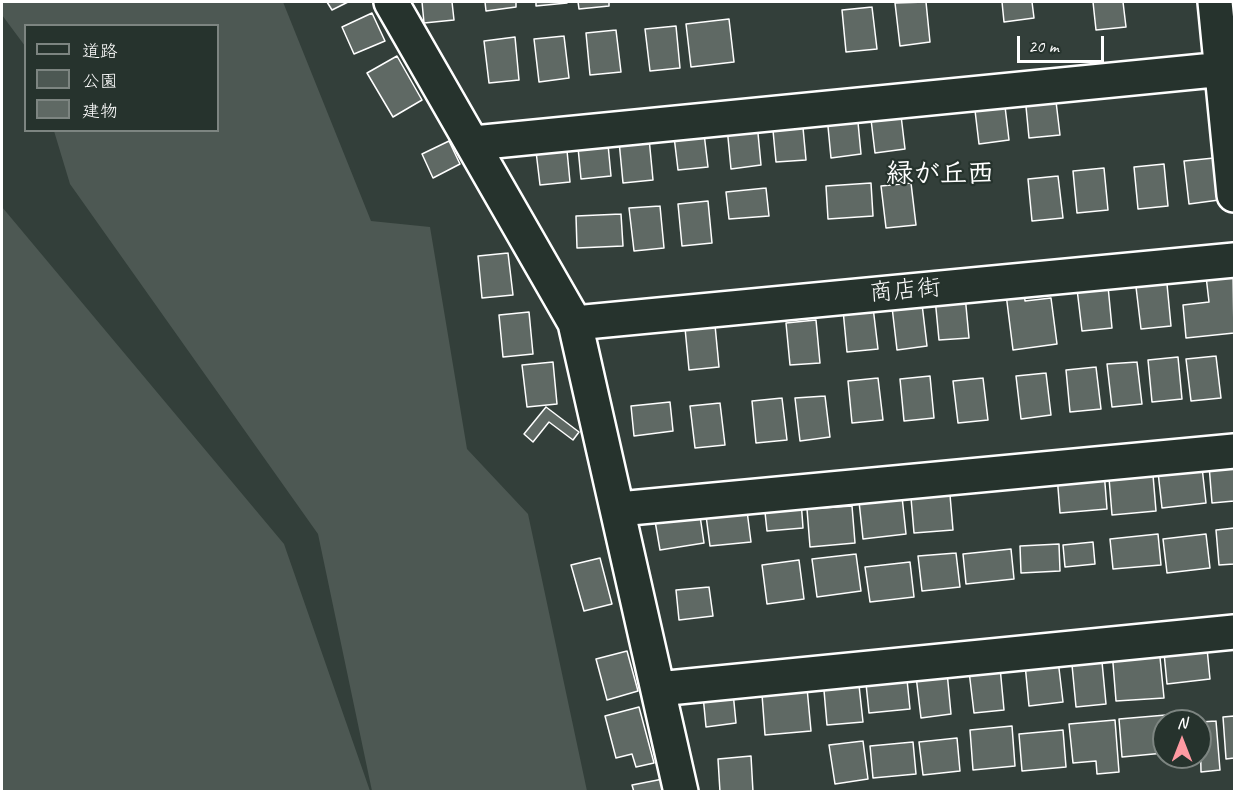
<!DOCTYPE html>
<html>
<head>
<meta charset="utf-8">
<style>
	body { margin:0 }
	#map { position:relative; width:1236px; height:793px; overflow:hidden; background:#333f3a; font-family:Caveat,"Klee One",sans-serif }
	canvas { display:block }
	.frame { position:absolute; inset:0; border:3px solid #fff; pointer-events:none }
	.legend { position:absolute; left:24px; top:24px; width:195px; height:108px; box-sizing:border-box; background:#26332d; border:2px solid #7d8581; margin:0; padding:8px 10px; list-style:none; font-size:18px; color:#fff }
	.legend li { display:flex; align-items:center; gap:12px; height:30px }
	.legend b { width:30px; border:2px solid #7d8581 }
	.north { position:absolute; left:1152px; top:709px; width:60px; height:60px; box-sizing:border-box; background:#26332d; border:2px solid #7d8581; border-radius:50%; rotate:0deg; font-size:16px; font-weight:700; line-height:24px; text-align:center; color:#fff }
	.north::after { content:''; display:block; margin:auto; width:21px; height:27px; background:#ff9aa2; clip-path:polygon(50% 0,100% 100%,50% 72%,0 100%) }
	.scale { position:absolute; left:1017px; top:36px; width:87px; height:27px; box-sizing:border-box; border:3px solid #fff; border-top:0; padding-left:8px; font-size:18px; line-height:21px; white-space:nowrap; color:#fff; -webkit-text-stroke:4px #26332d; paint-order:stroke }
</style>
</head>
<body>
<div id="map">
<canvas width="1236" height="793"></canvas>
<div class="frame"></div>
<ul class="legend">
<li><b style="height:8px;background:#26332d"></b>道路</li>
<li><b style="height:16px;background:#4d5853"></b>公園</li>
<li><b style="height:16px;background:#5f6964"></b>建物</li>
</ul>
<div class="north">N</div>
<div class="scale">20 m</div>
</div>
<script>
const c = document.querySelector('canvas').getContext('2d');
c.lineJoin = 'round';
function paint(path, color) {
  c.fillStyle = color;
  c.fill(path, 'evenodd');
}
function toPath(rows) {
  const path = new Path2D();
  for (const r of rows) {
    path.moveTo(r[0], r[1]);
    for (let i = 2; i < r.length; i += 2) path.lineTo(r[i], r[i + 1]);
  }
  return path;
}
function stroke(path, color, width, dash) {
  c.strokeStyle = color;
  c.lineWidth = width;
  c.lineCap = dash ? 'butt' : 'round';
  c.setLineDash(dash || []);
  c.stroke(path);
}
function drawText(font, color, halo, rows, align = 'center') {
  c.font = font + ' Caveat,"Klee One",sans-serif';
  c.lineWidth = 4.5;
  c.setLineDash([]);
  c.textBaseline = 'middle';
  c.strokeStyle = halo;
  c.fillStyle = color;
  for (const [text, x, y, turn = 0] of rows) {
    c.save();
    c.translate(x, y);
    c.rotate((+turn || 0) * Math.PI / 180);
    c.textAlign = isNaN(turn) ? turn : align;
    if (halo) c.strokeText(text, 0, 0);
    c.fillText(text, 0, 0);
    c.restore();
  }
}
const green = toPath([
	[2,2,283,2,371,221,430,227,467,449,528,514,587,791,372,791,318,534,70,184,54,131,218,130,218,26,26,26,25,46,2,15],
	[2,207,284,544,370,791,2,791]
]);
const building = toPath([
	[327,2,348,2,332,10,327,2],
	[422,2,452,2,454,20,424,23,422,2],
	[485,2,516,2,516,7,486,11,485,2],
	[536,2,567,2,567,3,536,6,536,2],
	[578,2,609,2,609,6,579,9,578,2],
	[926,2,930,42,900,46,895,3,926,2],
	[1002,2,1032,2,1034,18,1004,22,1002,2],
	[1093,2,1123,2,1126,27,1096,30,1093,2],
	[872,7,877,49,846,52,842,10,872,7],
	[372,13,385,41,354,54,342,27,372,13],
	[729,19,734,62,691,67,686,24,729,19],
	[676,26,680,68,650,71,645,29,676,26],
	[616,30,621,72,590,75,586,33,616,30],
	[564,36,569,78,539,82,534,39,564,36],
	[515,37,519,80,489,83,484,41,515,37],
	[397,56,422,100,393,117,367,73,397,56],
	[1055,93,1060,135,1029,138,1025,96,1055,93],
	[1004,98,1009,140,979,144,974,102,1004,98],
	[900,107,905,149,875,153,870,111,900,107],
	[857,112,861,154,831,158,827,116,857,112],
	[802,117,806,160,776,162,772,120,802,117],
	[757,123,761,165,731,169,727,127,757,123],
	[703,125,708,167,678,170,673,128,703,125],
	[607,134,611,176,581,179,577,137,607,134],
	[649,138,653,180,623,183,619,141,649,138],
	[566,140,570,182,540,185,535,143,566,140],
	[449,141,460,164,433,178,422,154,449,141],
	[1214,158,1219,200,1189,204,1184,161,1214,158],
	[1164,164,1168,206,1138,209,1134,167,1164,164],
	[1104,168,1108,210,1077,213,1073,171,1104,168],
	[1058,176,1063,218,1032,221,1028,179,1058,176],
	[871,183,873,216,828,219,826,186,871,183],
	[911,183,916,225,886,228,881,186,911,183],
	[766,188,769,216,729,219,726,192,766,188],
	[708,201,712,243,682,246,678,204,708,201],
	[660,206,664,248,634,251,629,208,660,206],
	[621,214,623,246,577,248,576,216,621,214],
	[508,253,513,295,482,298,478,256,508,253],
	[1233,273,1234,333,1186,338,1183,305,1209,302,1206,276,1233,273],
	[1167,284,1171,326,1141,329,1136,287,1167,284],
	[1108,286,1112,328,1082,331,1077,289,1108,286],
	[1024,292,1025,301,1051,298,1057,344,1013,350,1006,294,1024,292],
	[965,295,969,338,939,340,935,298,965,295],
	[922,304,927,346,897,350,892,307,922,304],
	[873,307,878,349,847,352,843,310,873,307],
	[529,312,533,354,503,357,499,315,529,312],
	[816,320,820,363,790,365,786,323,816,320],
	[715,325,719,367,689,370,685,328,715,325],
	[1216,356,1221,398,1191,401,1186,359,1216,356],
	[1178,357,1182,399,1152,402,1148,360,1178,357],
	[553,362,557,404,527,407,522,365,553,362],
	[1137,362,1142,404,1112,407,1107,364,1137,362],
	[1096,367,1101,409,1070,412,1066,370,1096,367],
	[1046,373,1051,415,1021,419,1016,376,1046,373],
	[930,376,934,418,904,421,900,379,930,376],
	[878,378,883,420,852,423,848,381,878,378],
	[983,378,988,420,958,423,953,381,983,378],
	[825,396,830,437,800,441,795,398,825,396],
	[782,398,787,440,756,443,752,401,782,398],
	[670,402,673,431,634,436,631,406,670,402],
	[720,403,725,445,695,448,690,406,720,403],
	[546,407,579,432,573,440,549,422,533,442,524,434,546,407],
	[1234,463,1234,501,1212,503,1209,465,1234,463],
	[1202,467,1206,503,1162,508,1158,472,1202,467],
	[1104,471,1107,509,1060,513,1057,475,1104,471],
	[1153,475,1156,511,1112,515,1109,478,1153,475],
	[901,487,906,534,863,539,858,492,901,487],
	[950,495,953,530,914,533,911,498,950,495],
	[801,500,803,528,767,531,764,503,801,500],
	[746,503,751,542,710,546,705,508,746,503],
	[852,506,855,543,810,547,807,509,852,506],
	[699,509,704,543,660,550,654,515,699,509],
	[1234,528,1234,564,1219,565,1216,530,1234,528],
	[1158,534,1161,565,1113,569,1110,539,1158,534],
	[1206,534,1210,568,1167,573,1163,539,1206,534],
	[1093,542,1095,564,1065,567,1063,545,1093,542],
	[1059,544,1060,571,1021,573,1020,546,1059,544],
	[1011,549,1014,579,966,584,963,554,1011,549],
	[956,553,960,587,922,591,918,556,956,553],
	[856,554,861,591,817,597,812,559,856,554],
	[600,558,612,604,584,611,571,565,600,558],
	[799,560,804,599,767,604,762,565,799,560],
	[910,562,914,597,870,602,865,567,910,562],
	[709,587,713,616,679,620,676,590,709,587],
	[1206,638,1210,679,1167,684,1163,642,1206,638],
	[1159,647,1164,698,1116,701,1112,651,1159,647],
	[627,651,638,691,607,700,596,659,627,651],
	[1058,660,1063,702,1029,706,1025,664,1058,660],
	[1102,662,1106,704,1076,707,1072,665,1102,662],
	[1000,667,1004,710,974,713,969,671,1000,667],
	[906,670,910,709,869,713,865,674,906,670],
	[947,672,951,714,921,718,916,676,947,672],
	[858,676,863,722,827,725,823,679,858,676],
	[806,677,811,731,765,735,761,681,806,677],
	[732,682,736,723,706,727,702,685,732,682],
	[639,707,654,763,636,767,632,754,616,758,605,716,639,707],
	[1166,715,1164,753,1122,757,1119,719,1166,715],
	[1234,716,1234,758,1226,759,1223,717,1234,716],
	[1115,720,1119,772,1097,774,1096,761,1073,763,1069,724,1115,720],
	[1216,721,1220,770,1201,772,1200,722,1216,721],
	[1012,726,1015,766,973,770,970,730,1012,726],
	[1063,730,1066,767,1022,771,1019,734,1063,730],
	[957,738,960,771,923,775,919,742,957,738],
	[863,741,868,779,835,784,829,745,863,741],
	[913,742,916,774,873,778,870,746,913,742],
	[751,756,753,792,720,792,718,759,751,756],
	[663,779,666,792,634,792,632,785,663,779]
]);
const minor = toPath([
	[391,2,575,323,681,792],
	[1215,2,1234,195],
	[474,143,1234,68],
	[575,323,1234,260],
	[619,509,1234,451],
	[658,689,1234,632]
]);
const streetNames = [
	["商店街",905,291,-5]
];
const quarterNames = [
	["緑が丘西",940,175]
];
paint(green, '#4d5853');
paint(building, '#5f6964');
stroke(building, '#fff', 1.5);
stroke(minor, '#fff', 38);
stroke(minor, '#26332d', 33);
drawText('24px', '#fff', '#26332d', streetNames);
drawText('bold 27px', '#fff', '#26332d', quarterNames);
</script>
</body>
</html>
